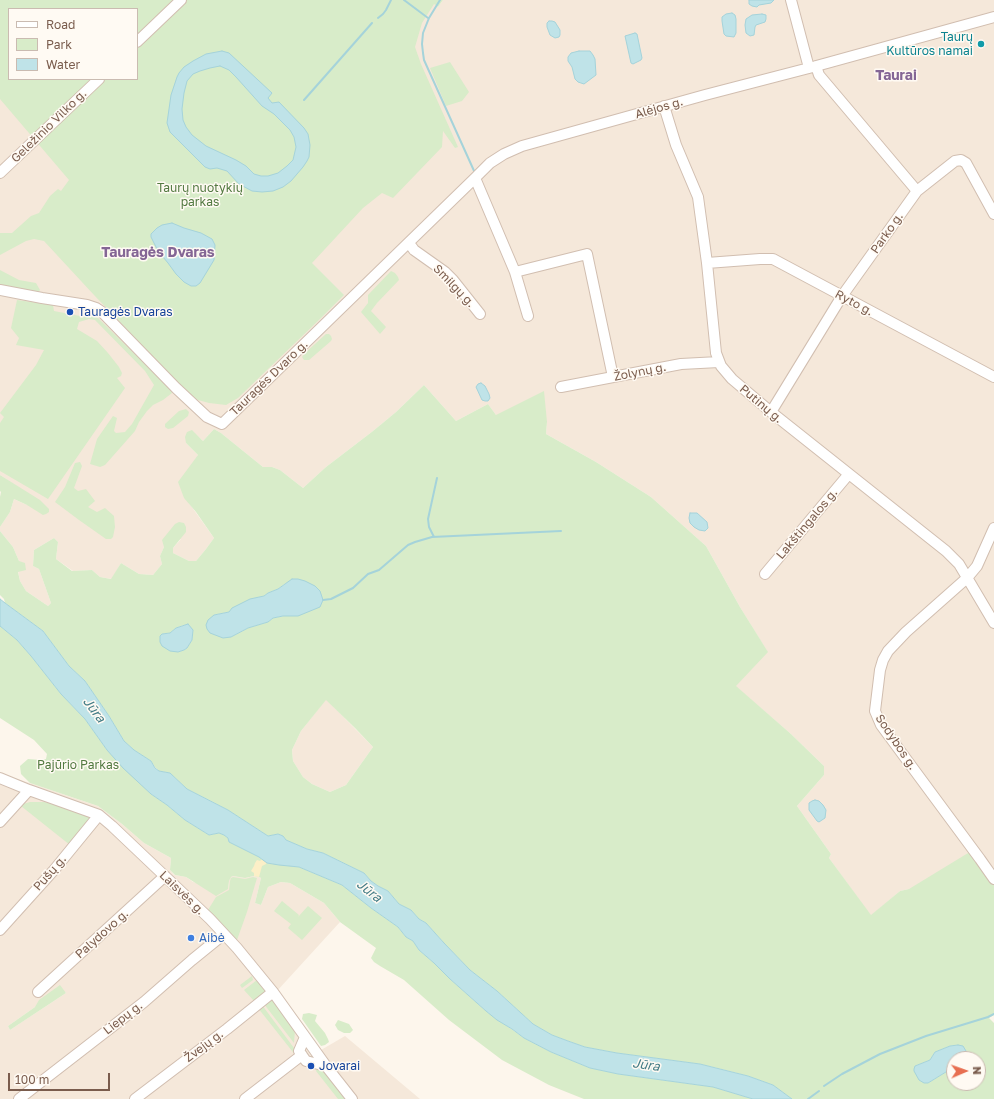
<!DOCTYPE html>
<html>
<head>
<meta charset="utf-8">
<style>
	body { margin:0 }
	#map { position:relative; width:994px; height:1099px; overflow:hidden; background:#fdf6ec; font-family:"Golos Text",sans-serif }
	canvas { display:block }
	.legend { position:absolute; left:8px; top:8px; width:130px; height:72px; box-sizing:border-box; background:#fffaf3; border:1px solid #cabbb1; margin:0; padding:5px 7px; list-style:none; font-size:12px; color:#7a5c4d }
	.legend li { display:flex; align-items:center; gap:8px; height:20px }
	.legend b { width:20px; border:1px solid #cabbb1 }
	.north { position:absolute; left:946px; top:1051px; width:40px; height:40px; box-sizing:border-box; background:#fffaf3; border:1px solid #cabbb1; border-radius:50%; rotate:88deg; font-size:11px; font-weight:700; line-height:16px; text-align:center; color:#7a5c4d }
	.north::after { content:''; display:block; margin:auto; width:14px; height:18px; background:#e76f51; clip-path:polygon(50% 0,100% 100%,50% 72%,0 100%) }
	.scale { position:absolute; left:8px; top:1073px; width:102px; height:18px; box-sizing:border-box; border:2px solid #7a5c4d; border-top:0; padding-left:5px; font-size:12px; line-height:14px; white-space:nowrap; color:#7a5c4d; -webkit-text-stroke:3px #fffaf3; paint-order:stroke }
</style>
</head>
<body>
<div id="map">
<canvas width="994" height="1099"></canvas>
<ul class="legend">
<li><b style="height:5px;background:#fff"></b>Road</li>
<li><b style="height:11px;background:#d8ecc9"></b>Park</li>
<li><b style="height:11px;background:#bfe3e8"></b>Water</li>
</ul>
<div class="north">N</div>
<div class="scale">100 m</div>
</div>
<script>
const c = document.querySelector('canvas').getContext('2d');
c.lineJoin = 'round';
function paint(path, color) {
  c.fillStyle = color;
  c.fill(path, 'evenodd');
}
function toPath(rows) {
  const path = new Path2D();
  for (const r of rows) {
    path.moveTo(r[0], r[1]);
    for (let i = 2; i < r.length; i += 2) path.lineTo(r[i], r[i + 1]);
  }
  return path;
}
function stroke(path, color, width, dash) {
  c.strokeStyle = color;
  c.lineWidth = width;
  c.lineCap = dash ? 'butt' : 'round';
  c.setLineDash(dash || []);
  c.stroke(path);
}
function drawText(font, color, halo, rows, align = 'center') {
  c.font = font + ' "Golos Text",sans-serif';
  c.lineWidth = 3;
  c.setLineDash([]);
  c.textBaseline = 'middle';
  c.strokeStyle = halo;
  c.fillStyle = color;
  for (const [text, x, y, turn = 0] of rows) {
    c.save();
    c.translate(x, y);
    c.rotate((+turn || 0) * Math.PI / 180);
    c.textAlign = isNaN(turn) ? turn : align;
    if (halo) c.strokeText(text, 0, 0);
    c.fillText(text, 0, 0);
    c.restore();
  }
}
const residential = toPath([
	[0,0,430,0,438,7,443,0,994,0,994,880,909,889,900,891,871,916,829,858,831,854,797,806,824,775,824,766,791,734,735,686,767,651,740,607,706,546,651,497,596,462,546,434,547,422,496,415,488,404,456,421,424,385,396,412,373,431,326,467,303,488,280,470,272,467,263,467,221,433,214,429,203,441,192,431,186,443,198,455,189,503,214,538,206,549,196,561,189,561,173,553,173,548,181,539,164,547,160,556,162,564,153,575,139,574,121,563,112,579,100,577,92,570,73,571,56,559,58,542,54,538,34,550,33,566,39,569,51,603,48,606,26,591,20,581,18,571,19,561,13,547,0,531,0,527,10,512,14,499,27,505,21,489,0,475],
	[9,9,137,9,137,79,9,79],
	[326,699,373,747,346,785,330,792,312,784,303,777,293,761,292,750,301,731],
	[0,773,98,806,122,824,144,843,171,858,170,870,174,875,186,877,193,882,228,889,229,881,230,877,233,876,245,878,254,876,259,877,261,878,255,903,261,905,268,887,281,882,290,883,324,903,340,922,277,991,321,1050,345,1036,420,1099,0,1099],
	[66,992,66,993,10,1030,8,1026,35,1007]
]);
const green = toPath([
	[0,0,443,0,438,7,434,4,422,23,415,47,421,64,458,147,455,148,443,131,442,147,393,198,382,193,363,208,312,263,344,295,321,318,238,398,226,405,209,403,198,400,188,393,94,295,44,241,34,239,26,241,0,255,0,233,12,233,31,216,39,213,50,196,58,189,61,191,69,180,0,99],
	[9,9,137,9,137,79,9,79],
	[450,62,469,92,462,101,446,106,430,68],
	[0,270,19,280,36,283,40,290,37,294,0,286],
	[391,271,395,273,398,277,399,280,377,303,371,311,386,327,380,334,361,312,368,303,368,295],
	[17,300,53,305,54,311,80,316,94,315,97,317,171,390,172,393,163,400,153,405,147,411,139,422,135,431,105,465,100,467,90,464,97,439,113,416,117,418,114,431,116,433,125,432,132,424,154,385,145,371,95,320,89,319,79,322,77,329,97,341,108,353,119,367,122,373,121,376,117,378,125,388,48,499,0,471,0,423,4,417,0,413,36,365,44,350,16,345,19,338,11,328],
	[326,334,329,334,331,336,332,339,331,341,309,360,304,360,302,357,305,353],
	[424,385,456,421,488,404,496,415,544,391,547,422,546,434,596,462,651,497,706,546,740,607,768,652,736,686,791,734,824,766,824,775,797,806,831,854,829,858,871,915,900,891,909,889,973,850,994,880,994,1015,989,1018,994,1023,994,1099,792,1099,773,1085,748,1076,725,1070,700,1064,617,1053,585,1047,568,1041,552,1035,533,1024,497,991,470,970,444,943,426,923,419,919,411,910,399,904,388,891,378,886,371,881,364,873,323,853,307,849,285,840,283,836,278,834,268,836,228,810,187,789,170,773,159,771,155,767,151,761,134,750,124,741,109,716,85,681,69,666,43,631,5,603,4,599,0,595,0,531,13,547,19,561,25,563,26,570,18,572,20,581,26,591,48,606,51,603,39,569,33,566,34,550,54,538,58,542,56,559,72,571,92,570,100,577,111,579,121,563,139,574,153,575,162,564,160,556,164,547,162,540,175,524,179,522,184,523,186,527,186,532,173,548,173,553,189,561,196,561,206,549,214,538,196,512,184,498,178,482,198,455,186,443,185,437,187,432,192,430,203,441,214,429,221,433,263,467,272,467,280,470,303,488,326,467,373,431,396,412],
	[286,583,298,616,283,616,273,618,268,622,248,628,231,637,214,615,229,612,250,600,264,596,268,593,278,589],
	[184,625,193,630,192,640,187,648,184,650,178,652,162,634,170,633,176,628],
	[326,700,355,728,373,747,346,785,330,792,312,784,303,777,293,761,292,750,301,731],
	[958,1045,965,1059,978,1059,978,1083,954,1083,954,1067,928,1083,915,1066,930,1060,935,1052,950,1046],
	[186,409,189,412,188,416,173,428,168,429,165,427,165,424,179,411],
	[80,462,82,466,74,488,78,491,86,489,95,501,88,507,97,512,105,508,114,516,115,527,113,537,111,539,106,539,79,520,55,502,65,487,75,463],
	[0,475,40,500,49,509,49,512,46,514,43,515,27,505,14,499,10,512,0,527,0,497,1,492,0,491],
	[0,626,17,640,31,656,61,694,85,719,107,750,151,794,167,805,185,820,209,835,219,833,224,835,228,838,229,842,259,857,267,863,299,867,342,885,371,908,398,927,406,937,413,941,419,950,434,963,450,979,486,1011,524,1038,551,1052,590,1068,618,1074,713,1087,753,1099,584,1099,549,1085,502,1060,449,1020,404,980,380,966,374,962,371,958,376,948,340,922,324,903,290,883,281,882,268,887,261,905,255,903,261,878,259,877,254,876,245,878,233,876,231,877,229,881,228,889,216,896,186,877,175,875,170,870,171,858,144,843,122,824,98,806,30,783,21,774,20,766,28,759,41,760,46,759,47,754,34,740,0,718],
	[30,802,44,802,60,805,88,814,92,818,70,845,21,806,23,804],
	[233,877,245,879,253,877,257,878,247,912,237,940,208,910,216,897,229,890,230,881,231,878],
	[282,901,299,915,298,917,308,906,322,918,302,940,288,928,291,924,274,911],
	[252,976,253,980,242,988,240,985],
	[257,980,265,990,265,994,255,1002,244,990],
	[60,985,66,993,10,1030,8,1026,35,1007,39,1000],
	[271,999,273,1000,295,1030,294,1043,264,1004],
	[262,1005,294,1048,296,1056,258,1008],
	[309,1013,317,1015,315,1021,325,1033,328,1039,329,1042,325,1045,321,1046,302,1019,303,1014],
	[338,1020,349,1024,353,1030,350,1033,344,1033,338,1030,335,1025],
	[317,1068,326,1072,346,1099,338,1099,316,1071]
]);
const sand = toPath([
	[262,859,269,859,266,864,262,866,259,877,254,876,254,873,251,871,254,866,255,863,257,860,260,861]
]);
const water = toPath([
	[749,0,774,0,771,3,759,5,757,7,752,6,749,4,749,0],
	[732,13,735,15,736,19,736,33,734,37,726,36,724,34,722,21,722,17,726,14,732,13],
	[762,14,766,15,766,19,765,22,756,25,755,27,754,35,750,36,746,33,745,25,746,19,752,15,762,14],
	[549,21,552,21,555,22,560,30,560,35,559,37,555,38,550,35,547,27,547,23,549,21],
	[635,33,637,34,642,58,641,60,633,64,631,63,625,36,635,33],
	[222,51,229,53,272,93,268,98,272,103,279,102,304,128,308,134,310,145,309,157,307,161,303,167,291,181,283,187,273,191,262,192,252,191,239,184,227,171,217,168,210,169,205,167,170,132,167,123,171,95,177,77,179,73,184,67,193,61,206,54,222,51],
	[220,66,229,70,236,77,262,106,274,114,290,130,294,137,296,147,293,160,287,166,278,173,268,176,261,176,254,174,246,166,236,160,206,146,192,135,186,127,183,120,182,109,184,93,187,81,193,74,200,71,210,68,220,66],
	[579,51,590,51,593,55,595,59,596,75,584,84,578,82,575,79,572,67,568,61,568,57,571,53,579,51],
	[172,223,184,228,201,233,212,239,215,245,214,260,200,283,196,286,191,286,184,282,176,274,168,263,158,251,151,237,151,234,157,228,162,225,172,223],
	[481,383,485,386,489,394,490,398,488,401,485,401,482,400,476,387,478,384,481,383],
	[690,513,697,513,707,522,708,528,705,531,699,530,694,527,690,523,689,518,690,513],
	[292,579,298,579,305,581,315,586,320,591,323,600,320,607,298,616,283,616,273,618,268,622,248,628,231,637,223,638,210,633,207,629,206,625,208,620,214,615,229,612,232,608,250,599,264,596,268,593,278,589,292,579],
	[0,599,5,603,43,631,69,666,85,681,109,716,124,741,134,750,151,761,155,768,159,771,170,773,187,789,228,810,268,836,278,834,283,836,286,840,307,849,323,853,364,873,371,881,378,886,388,891,399,904,411,910,419,919,426,923,444,943,470,970,497,991,533,1024,552,1035,568,1041,585,1047,617,1053,700,1064,748,1076,773,1085,792,1099,753,1099,713,1087,618,1074,590,1068,551,1052,524,1038,512,1029,497,1020,486,1011,450,979,434,963,419,950,413,941,406,937,398,927,371,908,342,885,299,867,279,865,267,863,259,857,229,842,228,838,224,835,219,833,209,835,185,820,167,805,151,794,123,768,107,750,85,719,61,694,31,656,17,640,0,626,0,599],
	[188,624,193,630,192,640,187,648,184,650,178,652,170,651,162,646,160,642,160,636,162,634,170,633,176,628,188,624],
	[815,800,819,801,823,805,826,810,825,818,819,822,817,821,809,810,809,803,812,801,815,800],
	[958,1045,963,1046,966,1051,967,1056,966,1059,954,1059,954,1067,928,1083,924,1083,919,1080,914,1071,914,1069,915,1066,930,1060,935,1052,950,1046,958,1045]
]);
const stream = toPath([
	[404,0,428,18],
	[440,0,429,18,423,33,422,44,423,53,424,60,475,173],
	[378,18,383,14,386,10,391,0],
	[304,100,372,23],
	[434,537,429,527,428,519,437,478],
	[323,600,331,599,353,588,368,574,379,570,408,545,415,542,432,537,561,531],
	[824,1086,842,1074,880,1054,926,1036,988,1017,994,1014],
	[808,1099,819,1091]
]);
const minor = toPath([
	[791,0,809,68],
	[137,42,181,0],
	[664,106,676,145,698,197,707,263,716,353,721,366,732,379,771,412,946,551,959,564,994,623],
	[0,173,99,79],
	[475,178,515,272,528,316],
	[917,191,955,161,961,160,966,163,994,214],
	[409,243,414,250,445,272,453,280,480,314],
	[707,263,760,259,773,259,994,377],
	[515,272,587,254,613,377],
	[0,290,42,298,87,305,96,308,102,312,176,388,207,417,222,424,475,178,490,163,504,154,522,146,705,95,809,68,994,17],
	[561,387,681,364,719,362],
	[771,412,842,296,917,191,819,75,816,66],
	[994,528,977,566,967,578,906,632,888,651,883,660,880,670,875,711,881,725,980,859,994,879],
	[765,574,848,475],
	[0,778,29,790,99,815,112,826,210,919,237,948,273,992,326,1066,352,1099],
	[0,822,29,790],
	[0,930,54,870,99,815],
	[38,992,165,876],
	[305,1037,299,1051,306,1061,326,1066],
	[19,1099,144,1002,192,960,224,934],
	[135,1099,227,1029,273,992],
	[245,1099,302,1055]
]);
const markers = [
	[981,44,4,"#0f9aa8"],
	[70,312,4,"#1a4fb4"],
	[191,938,4,"#3f7fe0"],
	[311,1066,4,"#1a4fb4"]
];
const cultureNames = [
	["Taurų",973,37],
	["Kultūros namai",973,51]
];
const streetNames = [
	["Alėjos g.",659,108,-16],
	["Geležinio Vilko g.",49,126,-44],
	["Parko g.",887,233,-55],
	["Smilgų g.",454,286,46],
	["Ryto g.",854,303,28],
	["Žolynų g.",640,372,-11],
	["Tauragės Dvaro g.",269,378,-44],
	["Putinų g.",761,404,40],
	["Lakštingalos g.",807,524,-50],
	["Sodybos g.",896,742,56],
	["Pušų g.",50,873,-49],
	["Laisvės g.",182,893,44],
	["Palydovo g.",102,934,-42],
	["Liepų g.",123,1018,-38],
	["Žvejų g.",204,1046,-37]
];
const parkNames = [
	["Taurų nuotykių",200,188],
	["parkas",200,202],
	["Pajūrio Parkas",78,765]
];
const transitNames = [
	["Tauragės Dvaras",78,312],
	["Jovarai",319,1066]
];
const shopNames = [
	["Aibė",199,938]
];
const waterNames = [
	["Jūra",94,710,53],
	["Jūra",369,891,38],
	["Jūra",646,1065,8]
];
const quarterNames = [
	["Taurai",896,76],
	["Tauragės Dvaras",158,253]
];
paint(residential, '#f5e8da');
paint(green, '#d8ecc9');
paint(sand, '#fcefc7');
paint(water, '#bfe3e8');
stroke(water, '#a5d3da', 1);
stroke(stream, '#a5d3da', 2);
stroke(minor, '#d1beb0', 12);
stroke(minor, '#fff', 10);
for (const [x, y, r, color] of markers) {
  const dot = new Path2D();
  dot.arc(x, y, r, 0, 2 * Math.PI);
  c.fillStyle = color;
  c.fill(dot);
  stroke(dot, '#fffaf3', 1.5);
}
drawText('12px', '#0d838f', '#fffaf3', cultureNames, 'right');
drawText('12px', '#7a5c4d', '#fffaf3', streetNames);
drawText('12px', '#537a41', '#fffaf3', parkNames);
drawText('12px', '#164399', '#fffaf3', transitNames, 'left');
drawText('12px', '#366cbe', '#fffaf3', shopNames, 'left');
drawText('italic 13px', '#437c86', '#fffaf3', waterNames);
drawText('bold 14px', '#846695', '#fffaf3', quarterNames);
</script>
</body>
</html>
